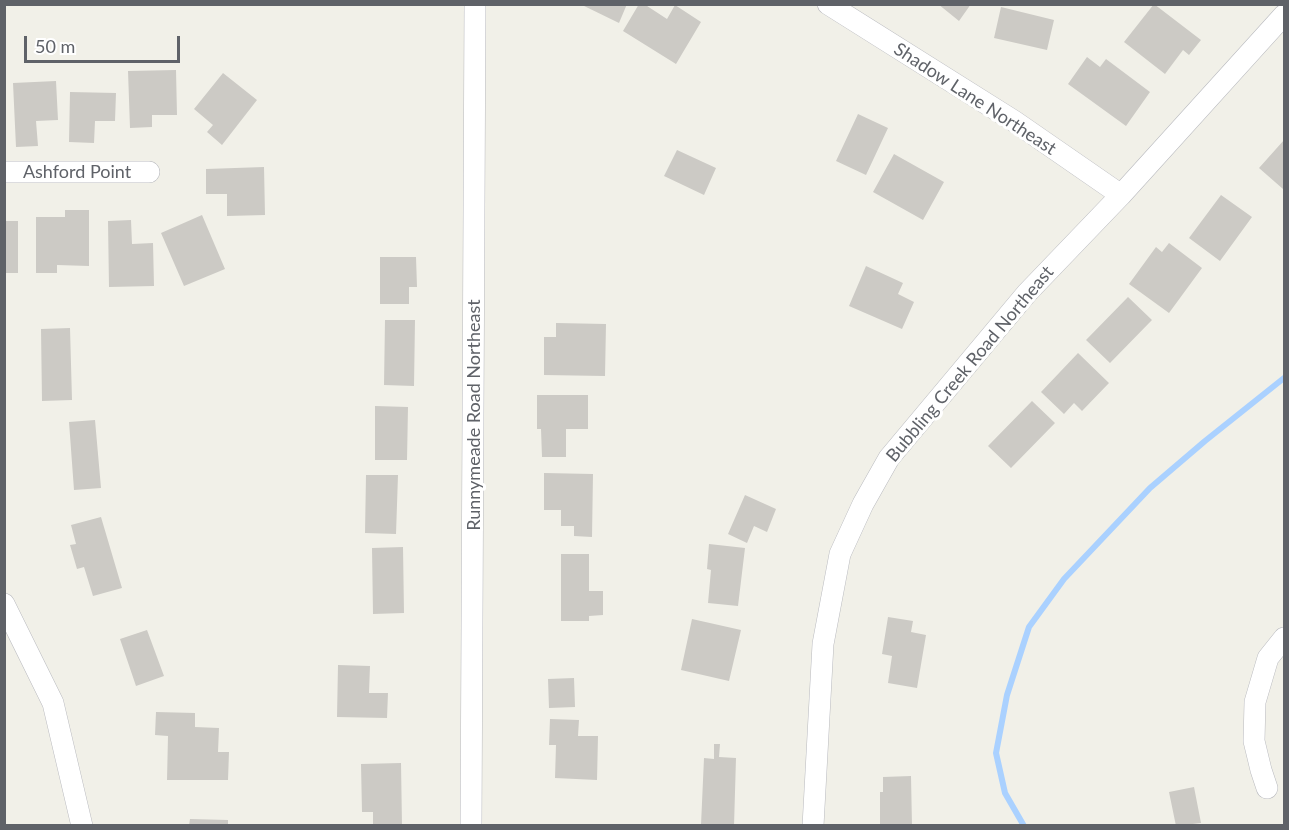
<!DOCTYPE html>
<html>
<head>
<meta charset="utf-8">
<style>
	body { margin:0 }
	#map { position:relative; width:1289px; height:830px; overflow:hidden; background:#f1f0e8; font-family:Lato,sans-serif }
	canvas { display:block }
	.frame { position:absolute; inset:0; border:6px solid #5f6268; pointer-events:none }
	.scale { position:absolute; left:24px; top:36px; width:156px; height:27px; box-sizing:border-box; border:3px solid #5f6268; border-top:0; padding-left:8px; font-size:18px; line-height:21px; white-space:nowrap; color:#5f6268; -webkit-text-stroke:4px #fff; paint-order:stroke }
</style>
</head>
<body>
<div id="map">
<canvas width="1289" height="830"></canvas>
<div class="frame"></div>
<div class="scale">50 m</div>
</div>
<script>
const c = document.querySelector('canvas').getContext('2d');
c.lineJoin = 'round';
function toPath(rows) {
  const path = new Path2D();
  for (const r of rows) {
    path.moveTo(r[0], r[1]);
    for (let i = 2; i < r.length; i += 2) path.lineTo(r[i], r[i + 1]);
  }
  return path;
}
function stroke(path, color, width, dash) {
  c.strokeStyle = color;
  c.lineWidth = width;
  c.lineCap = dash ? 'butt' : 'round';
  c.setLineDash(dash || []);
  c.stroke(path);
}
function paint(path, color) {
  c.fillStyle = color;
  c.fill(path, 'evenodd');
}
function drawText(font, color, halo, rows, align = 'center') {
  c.font = font + ' Lato,sans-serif';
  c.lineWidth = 6;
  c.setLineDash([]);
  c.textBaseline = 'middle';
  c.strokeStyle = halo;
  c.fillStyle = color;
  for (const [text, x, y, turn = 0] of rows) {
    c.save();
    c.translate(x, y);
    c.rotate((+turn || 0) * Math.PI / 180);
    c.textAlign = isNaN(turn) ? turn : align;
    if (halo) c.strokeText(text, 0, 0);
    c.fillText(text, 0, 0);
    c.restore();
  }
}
const stream = toPath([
	[1024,826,1005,793,996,753,1007,695,1029,627,1064,579,1150,488,1205,441,1284,378]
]);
const building = toPath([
	[580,4,627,4,619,23],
	[639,4,644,4,667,19,675,5,701,22,676,64,623,31],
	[938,4,971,4,959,21],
	[1154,4,1201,40,1189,55,1183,50,1165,74,1124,42],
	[1001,7,1054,20,1047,50,994,38],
	[1087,57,1100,67,1106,59,1150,92,1126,126,1068,84],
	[176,70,177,115,152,115,152,127,130,128,128,71],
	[223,73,257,100,222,145,207,132,213,125,194,109],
	[56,81,58,120,36,121,38,146,16,147,13,83],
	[70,92,116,93,115,121,95,121,94,143,69,142],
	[858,114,888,128,866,175,836,161],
	[1284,140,1284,188,1283,189,1259,168],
	[677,150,716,168,704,195,664,176],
	[894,154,944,182,923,220,873,192],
	[264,167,265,215,227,216,227,194,206,194,206,169],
	[1221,195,1252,217,1220,261,1189,238],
	[65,210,89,210,89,266,57,265,57,273,36,273,36,217,65,217],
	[202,215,225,269,184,286,161,233],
	[131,220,132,244,153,243,154,286,109,287,108,221],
	[4,221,18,221,18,273,4,273],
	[1169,243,1202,268,1169,313,1129,284,1156,247,1162,252],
	[380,257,416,257,417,287,409,287,409,304,380,304],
	[866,266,903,283,898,294,914,302,902,329,849,306],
	[1128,297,1152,320,1110,363,1086,340],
	[385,320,415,320,414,386,384,385],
	[556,323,606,324,605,376,544,375,544,337,556,337],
	[70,328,72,400,42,401,41,329],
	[1078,353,1109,383,1082,411,1074,403,1064,414,1041,392],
	[537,395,588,395,588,429,566,429,566,457,542,457,541,429,537,429],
	[1032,401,1055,423,1011,468,988,446],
	[375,406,408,407,407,460,375,460],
	[95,420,101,488,74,490,69,422],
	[544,473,593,474,592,537,574,536,574,526,561,526,561,510,544,510],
	[366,475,398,475,396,534,365,533],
	[745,495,776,509,767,532,754,526,747,543,728,534],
	[101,517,122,588,93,596,84,567,77,569,70,545,76,544,71,525],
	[709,544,745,548,738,606,708,603,711,570,707,569],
	[403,547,404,613,373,614,372,548],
	[561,554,589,554,589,591,603,591,603,615,589,616,589,621,561,621],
	[888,617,913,621,911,632,926,635,917,688,888,683,892,656,882,654],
	[692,619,741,630,729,681,681,670],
	[147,630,164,676,136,686,120,639],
	[338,665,370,666,369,693,388,693,387,718,337,717],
	[574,678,575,707,549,708,548,679],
	[156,712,195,713,195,727,219,728,218,752,229,752,228,780,167,780,168,736,155,735],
	[550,719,579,720,578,736,598,736,597,780,555,778,556,745,549,745],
	[714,744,720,744,719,757,736,758,734,826,701,825,704,758,714,759],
	[401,763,402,826,373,826,373,812,362,812,361,764],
	[911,776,912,826,880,826,880,792,883,792,883,777],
	[1194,787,1201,823,1176,826,1169,792],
	[190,819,228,820,228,826,189,826]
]);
const minor = toPath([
	[828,4,1014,121,1121,195],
	[4,172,149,172],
	[4,604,53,703,82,826],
	[1267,788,1261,770,1254,741,1255,702,1268,658,1284,638],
	[471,826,475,4],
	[813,826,823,644,840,554,863,504,889,458,1027,293,1121,195,1284,15]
]);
const streetNames = [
	["Shadow Lane Northeast",975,99,33],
	["Ashford Point",77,172],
	["Bubbling Creek Road Northeast",970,364,-50],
	["Runnymeade Road Northeast",474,415,-90]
];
stroke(stream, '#aad1ff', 6);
paint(building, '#cccac5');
stroke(minor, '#b8b9be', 22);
stroke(minor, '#fff', 21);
drawText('18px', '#5f6268', '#fff', streetNames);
</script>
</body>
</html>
